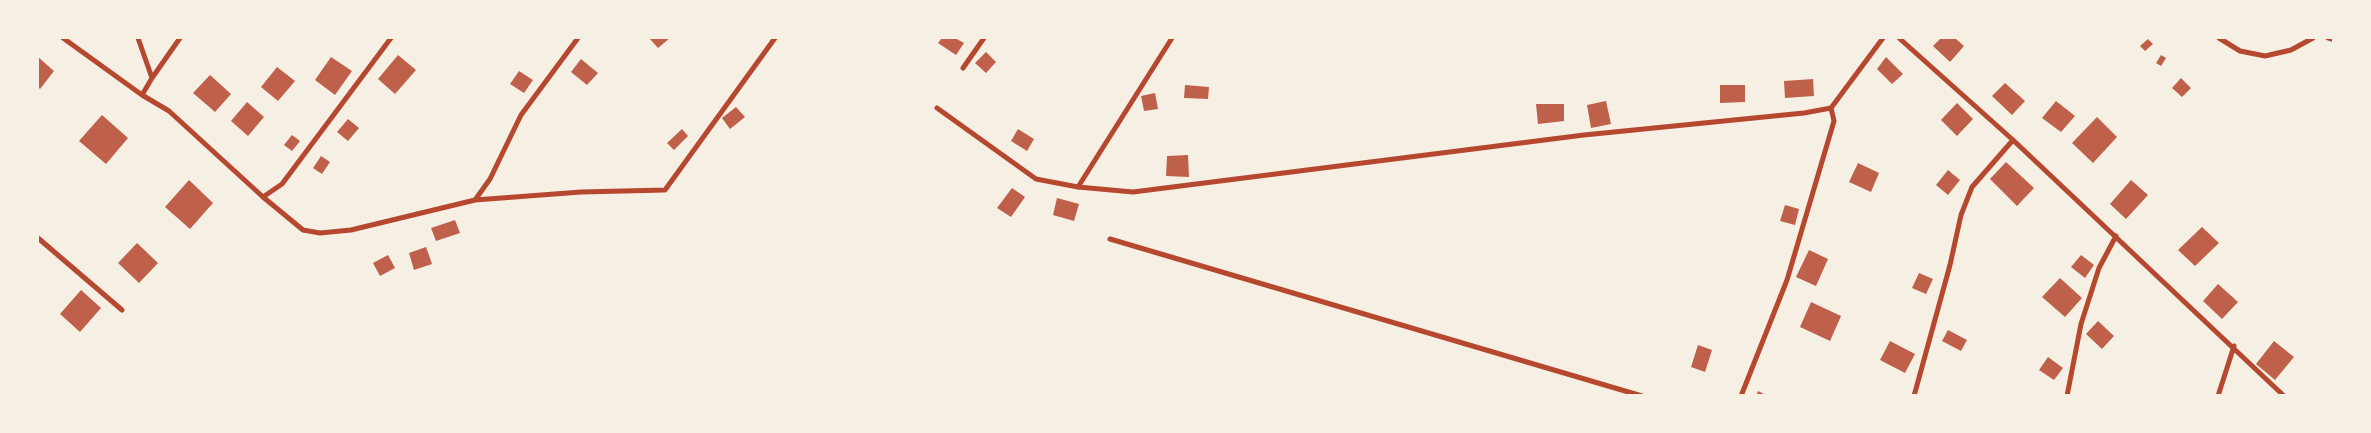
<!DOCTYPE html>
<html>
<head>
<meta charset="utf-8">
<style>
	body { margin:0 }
	#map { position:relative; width:2371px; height:433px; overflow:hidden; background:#f6efe4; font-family:Commissioner,sans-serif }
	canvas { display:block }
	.frame { position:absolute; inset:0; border:39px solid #f6efe4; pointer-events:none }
</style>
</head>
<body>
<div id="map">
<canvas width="2371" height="433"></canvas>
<div class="frame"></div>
</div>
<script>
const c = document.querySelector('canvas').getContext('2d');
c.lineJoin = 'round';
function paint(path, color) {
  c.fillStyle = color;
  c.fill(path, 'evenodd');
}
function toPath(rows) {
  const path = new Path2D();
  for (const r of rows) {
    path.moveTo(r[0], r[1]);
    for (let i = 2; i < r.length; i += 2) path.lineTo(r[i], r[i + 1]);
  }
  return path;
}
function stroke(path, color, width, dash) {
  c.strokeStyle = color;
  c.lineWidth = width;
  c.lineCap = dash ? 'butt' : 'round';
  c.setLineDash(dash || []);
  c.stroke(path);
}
const building = toPath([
	[649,38,670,38,658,48],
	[942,38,955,38,964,43,956,55,938,43],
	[1941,38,1955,38,1964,46,1950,62,1933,46],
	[2148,39,2153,44,2145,51,2140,46],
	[986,52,996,62,986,73,975,63],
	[398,55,416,70,395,94,378,79],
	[2161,55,2166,58,2161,66,2156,63],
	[38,57,54,71,40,89,38,87],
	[331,57,352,71,335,95,315,80],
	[1886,57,1903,74,1892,84,1877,69],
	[581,59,598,73,587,85,571,72],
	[277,67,295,81,278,101,261,87],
	[519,71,533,80,524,93,510,84],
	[210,75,231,94,215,112,193,93],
	[2181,78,2191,88,2182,97,2172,88],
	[1813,79,1814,96,1785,98,1784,81],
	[2005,83,2025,101,2012,115,1992,96],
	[1185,85,1209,87,1208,99,1184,98],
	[1720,85,1745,85,1745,102,1720,103],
	[1155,93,1158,109,1144,111,1141,96],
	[1606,101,1611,124,1591,128,1587,105],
	[2056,101,2075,116,2061,132,2042,118],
	[247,102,264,117,248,136,231,121],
	[1957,103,1973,119,1957,136,1941,120],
	[1536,104,1564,104,1564,121,1538,124],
	[736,107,745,117,730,129,722,118],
	[102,115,128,138,106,164,79,141],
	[2097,117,2117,137,2093,163,2072,143],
	[348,119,359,128,348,141,337,132],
	[682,129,688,136,674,150,667,143],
	[1018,129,1034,139,1027,151,1011,141],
	[292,135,300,141,292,151,284,145],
	[1188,155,1189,177,1166,176,1167,156],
	[321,156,330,162,322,174,313,168],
	[2006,162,2034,188,2017,206,1990,179],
	[1858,163,1879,173,1871,192,1849,182],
	[1948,170,1960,180,1948,195,1936,185],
	[189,180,213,203,190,229,165,207],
	[2131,180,2148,195,2126,219,2110,204],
	[1012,188,1025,197,1011,217,997,208],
	[1057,198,1079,204,1074,221,1053,215],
	[1785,205,1799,209,1795,225,1780,221],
	[455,220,460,233,436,241,431,228],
	[2202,227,2219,243,2195,266,2178,250],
	[137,243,158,263,139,283,118,263],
	[426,247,432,264,414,270,409,253],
	[1809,250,1828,259,1816,286,1796,277],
	[388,255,395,268,380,276,373,263],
	[2081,255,2094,265,2085,278,2071,267],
	[1919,273,1933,279,1926,294,1912,288],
	[2060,278,2082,298,2065,317,2042,297],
	[2218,284,2238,302,2222,319,2203,301],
	[81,290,101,308,80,332,60,314],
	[1811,302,1841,316,1830,341,1800,327],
	[2098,321,2114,336,2102,349,2086,334],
	[1948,330,1967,340,1961,351,1942,341],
	[1890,341,1915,354,1905,373,1880,360],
	[2274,341,2294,357,2275,380,2256,364],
	[1698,345,1712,350,1705,372,1691,367],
	[2048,357,2063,368,2054,380,2039,370],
	[1758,391,1768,396,1756,396]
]);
const minor = toPath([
	[63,38,142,95],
	[138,38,152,78,142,95,169,111,263,197,303,230,320,233,351,230,475,200,581,192,665,190,775,38],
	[1899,38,2013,140,2284,396],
	[2219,38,2240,51,2265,56,2291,50,2313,38],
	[2328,38,2334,40],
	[963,68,984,38],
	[152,78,180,38],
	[937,108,1036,179,1078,187,1133,192,1584,135,1804,113,1831,108,1883,38],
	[1078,187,1172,38],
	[263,197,282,184,391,38],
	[475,200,490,179,521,115,578,38],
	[38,238,122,310],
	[1110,239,1642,396],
	[1741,396,1787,280,1834,121,1831,108],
	[1914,396,1950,265,1961,215,1972,187,2013,140],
	[2067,396,2081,324,2099,268,2116,236],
	[2218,396,2234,346]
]);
paint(building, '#bf614a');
stroke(minor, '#b5482f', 5);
</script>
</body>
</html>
